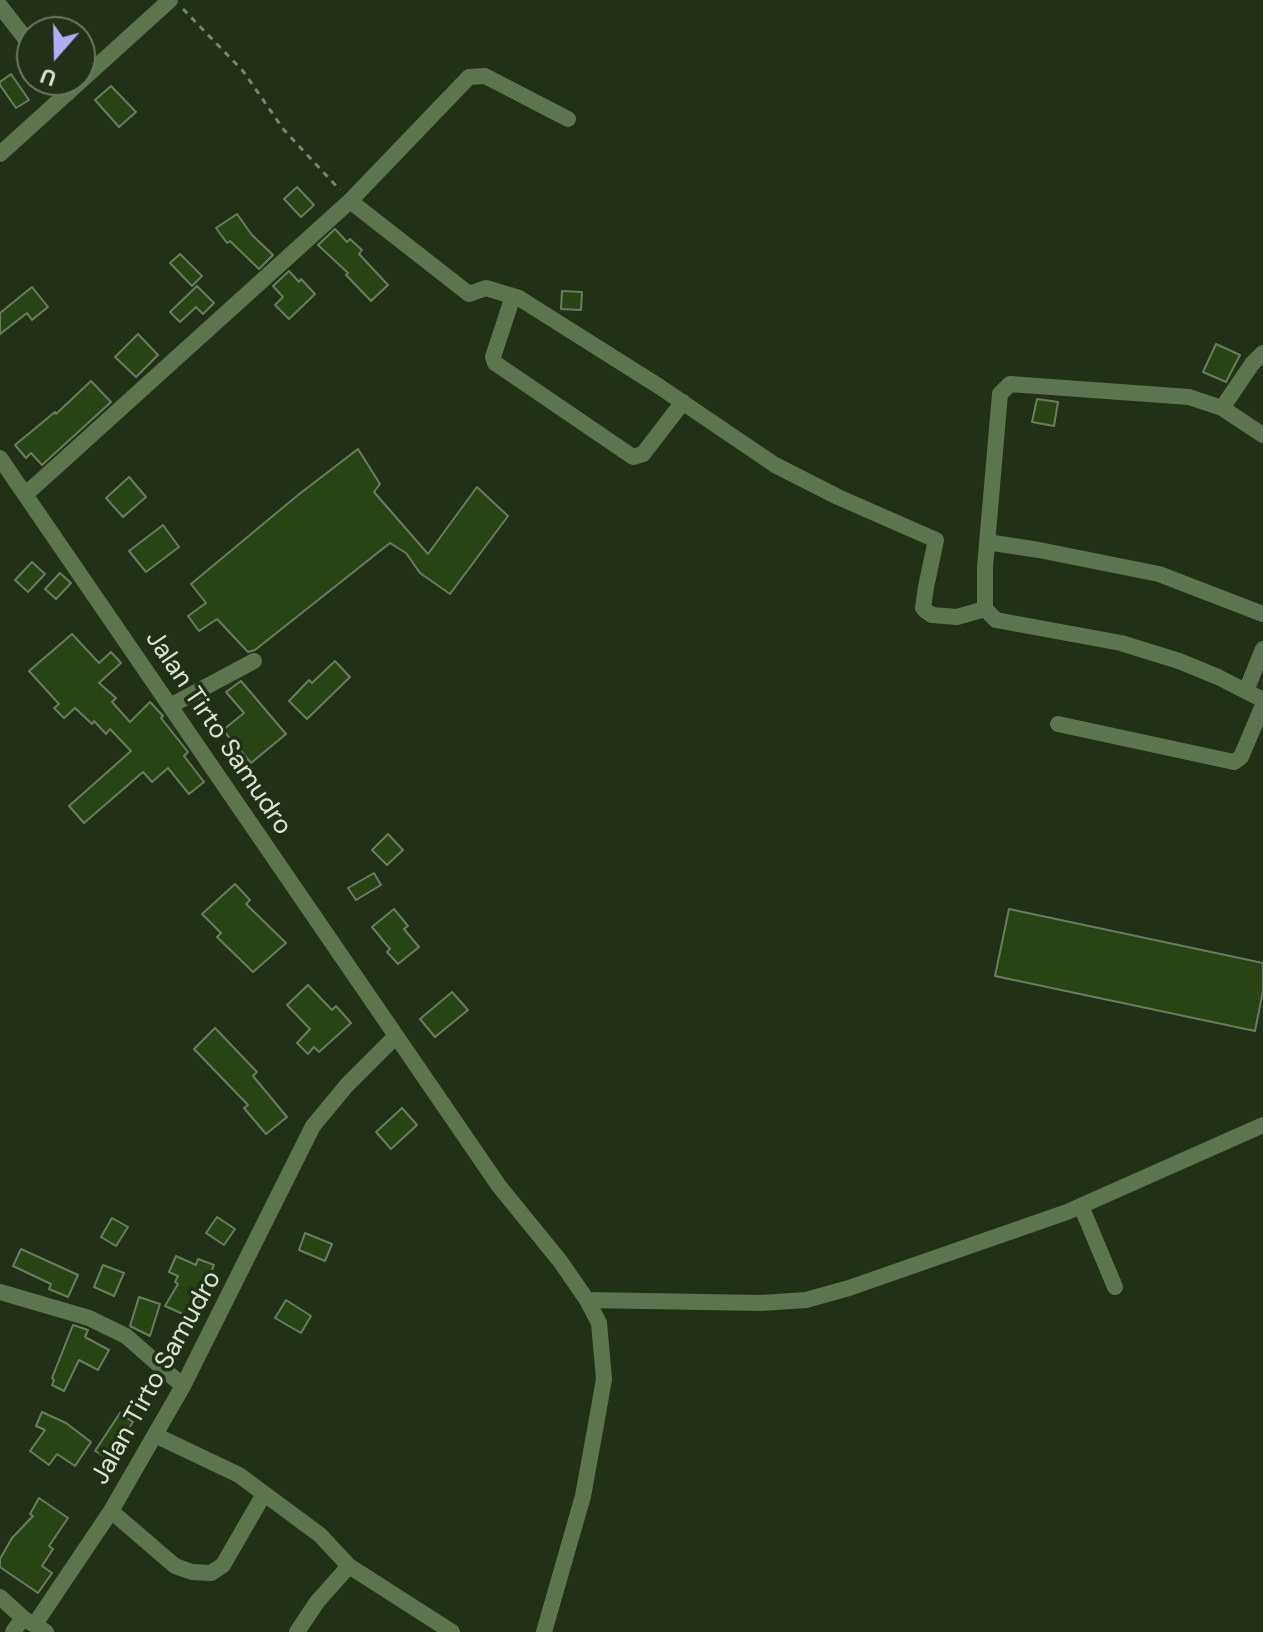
<!DOCTYPE html>
<html>
<head>
<meta charset="utf-8">
<style>
	body { margin:0 }
	#map { position:relative; width:1263px; height:1632px; overflow:hidden; background:#213017; font-family:"DM Sans",sans-serif }
	canvas { display:block }
	.north { position:absolute; left:16px; top:16px; width:80px; height:80px; box-sizing:border-box; background:#213017; border:2px solid #6b7863; border-radius:50%; rotate:200deg; font-size:22px; font-weight:700; line-height:32px; text-align:center; color:#dae4d5 }
	.north::after { content:''; display:block; margin:auto; width:28px; height:36px; background:#b2adf9; clip-path:polygon(50% 0,100% 100%,50% 72%,0 100%) }
</style>
</head>
<body>
<div id="map">
<canvas width="1263" height="1632"></canvas>
<div class="north">U</div>
</div>
<script>
const c = document.querySelector('canvas').getContext('2d');
c.lineJoin = 'round';
function paint(path, color) {
  c.fillStyle = color;
  c.fill(path, 'evenodd');
}
function toPath(rows) {
  const path = new Path2D();
  for (const r of rows) {
    path.moveTo(r[0], r[1]);
    for (let i = 2; i < r.length; i += 2) path.lineTo(r[i], r[i + 1]);
  }
  return path;
}
function stroke(path, color, width, dash) {
  c.strokeStyle = color;
  c.lineWidth = width;
  c.lineCap = dash ? 'butt' : 'round';
  c.setLineDash(dash || []);
  c.stroke(path);
}
function drawText(font, color, halo, rows, align = 'center') {
  c.font = font + ' "DM Sans",sans-serif';
  c.lineWidth = 7;
  c.setLineDash([]);
  c.textBaseline = 'middle';
  c.strokeStyle = halo;
  c.fillStyle = color;
  for (const [text, x, y, turn = 0] of rows) {
    c.save();
    c.translate(x, y);
    c.rotate((+turn || 0) * Math.PI / 180);
    c.textAlign = isNaN(turn) ? turn : align;
    if (halo) c.strokeText(text, 0, 0);
    c.fillText(text, 0, 0);
    c.restore();
  }
}
const building = toPath([
	[11,74,29,100,16,108,0,85,0,82,11,74],
	[111,86,136,112,119,127,95,100,111,86],
	[297,187,314,205,301,217,284,199,297,187],
	[237,214,252,235,273,255,259,269,230,241,227,243,216,228,237,214],
	[335,229,347,242,350,239,362,250,359,254,388,285,371,301,346,275,348,273,318,245,335,229],
	[180,254,202,276,192,286,170,263,180,254],
	[289,271,299,282,301,279,315,294,289,319,275,305,283,297,273,286,289,271],
	[197,286,214,303,203,314,196,307,180,322,170,312,197,286],
	[32,287,48,307,32,320,27,313,0,334,0,313,32,287],
	[562,291,582,292,581,310,561,309,562,291],
	[138,334,158,355,136,377,115,357,138,334],
	[1216,344,1240,355,1226,382,1203,372,1216,344],
	[91,381,111,402,42,465,31,453,26,458,15,445,55,412,56,414,91,381],
	[1037,399,1058,402,1054,426,1032,422,1037,399],
	[358,449,380,484,374,492,428,554,477,487,508,516,450,594,420,573,406,553,390,543,255,650,248,652,217,619,199,631,188,616,206,603,191,584,298,495,358,449],
	[129,477,146,497,123,517,106,498,129,477],
	[163,525,179,547,146,572,129,551,163,525],
	[32,562,45,574,28,592,15,580,32,562],
	[60,573,71,583,56,599,45,589,60,573],
	[72,634,99,663,111,652,121,663,99,683,116,698,112,702,130,722,150,702,163,716,161,718,188,752,184,756,204,782,189,794,168,768,152,782,143,772,84,823,69,806,131,751,110,729,106,734,94,721,92,724,75,708,64,718,54,708,59,704,29,671,72,634],
	[335,661,350,677,307,719,289,701,309,680,312,683,335,661],
	[241,681,286,734,251,763,223,730,244,713,226,692,241,681],
	[388,834,403,850,387,865,372,850,388,834],
	[374,873,381,885,356,900,348,888,374,873],
	[235,884,250,900,246,904,286,943,253,972,217,937,221,933,202,914,235,884],
	[394,909,408,926,404,929,419,947,398,964,387,952,390,949,372,927,394,909],
	[1009,909,1263,963,1263,991,1255,1031,995,976,1009,909],
	[308,985,332,1010,336,1006,351,1023,319,1052,314,1047,308,1054,297,1043,310,1029,287,1005,308,985],
	[452,992,468,1010,435,1037,420,1019,452,992],
	[215,1028,257,1072,253,1076,287,1117,266,1134,244,1108,248,1105,194,1049,215,1028],
	[402,1108,417,1125,391,1149,376,1132,402,1108],
	[217,1217,235,1229,224,1245,206,1233,217,1217],
	[112,1218,128,1227,116,1246,101,1237,112,1218],
	[305,1233,332,1244,325,1261,299,1250,305,1233],
	[21,1249,78,1275,68,1297,49,1289,51,1284,13,1266,21,1249],
	[176,1256,196,1265,198,1259,214,1265,192,1318,165,1306,178,1284,175,1282,178,1276,169,1272,176,1256],
	[103,1265,124,1273,114,1296,94,1287,103,1265],
	[139,1297,160,1304,150,1336,130,1326,139,1297],
	[286,1300,311,1316,301,1333,275,1318,286,1300],
	[73,1325,88,1330,85,1337,109,1350,98,1370,79,1360,64,1391,52,1385,54,1380,52,1378,73,1325],
	[42,1412,66,1423,91,1442,75,1466,57,1454,49,1465,30,1451,45,1430,36,1426,42,1412],
	[120,1413,133,1422,120,1441,123,1443,113,1461,95,1451,120,1413],
	[39,1498,68,1518,49,1546,53,1549,42,1566,52,1573,38,1593,0,1567,0,1559,12,1538,33,1516,30,1514,39,1498]
]);
const path = toPath([
	[183,9,243,71,284,130,340,190]
]);
const minor = toPath([
	[0,6,32,47],
	[58,80,68,93],
	[0,154,170,0],
	[350,201,469,77,485,76,568,119],
	[513,296,493,357,495,363,633,457,643,454,683,402],
	[1222,408,1252,364,1263,353],
	[1263,435,1222,408,1189,397,1010,384,1000,394,985,567,985,609,996,620,1121,643,1179,661,1218,677,1263,700],
	[0,458,499,1186,560,1261,587,1300,599,1323,604,1379,597,1419,583,1496,544,1632],
	[26,494,350,201,469,294,486,288,519,298,660,387,775,465,838,497,936,540,926,587,923,608,926,611,932,615,957,617,985,609],
	[987,542,1039,550,1159,574,1263,614],
	[1246,691,1263,649],
	[170,706,254,661],
	[1058,724,1234,762,1241,757,1263,705],
	[1081,1206,1115,1287],
	[0,1292,89,1318,126,1336,183,1386],
	[587,1300,761,1303,806,1300,849,1288,1067,1212,1263,1125],
	[155,1435,239,1475,320,1535,349,1566],
	[111,1511,175,1566,192,1572,211,1573,223,1565,264,1494],
	[0,1597,23,1618,46,1632],
	[35,1624,111,1511,183,1386,313,1126,347,1085,396,1036],
	[13,1632,23,1618],
	[297,1632,317,1602,349,1566,452,1632]
]);
const streetNames = [
	["Jalan Tirto Samudro",218,733,56],
	["Jalan Tirto Samudro",157,1378,-61]
];
paint(building, '#284413');
stroke(building, '#6a7c60', 2);
stroke(path, '#788570', 3, [6, 6]);
stroke(minor, '#5d754f', 16);
drawText('26px', '#dae4d5', '#213017', streetNames);
</script>
</body>
</html>
